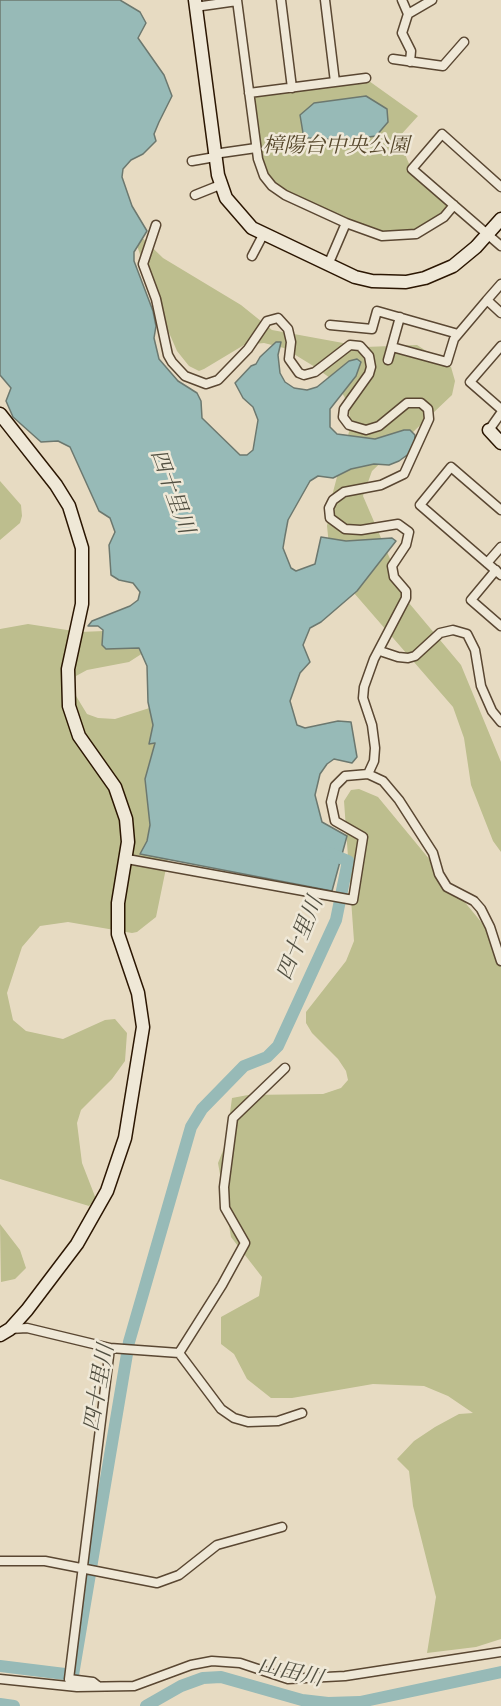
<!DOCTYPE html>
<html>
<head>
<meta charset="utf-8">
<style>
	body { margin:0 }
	canvas { display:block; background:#e7dbc2 }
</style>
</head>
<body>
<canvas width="501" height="1706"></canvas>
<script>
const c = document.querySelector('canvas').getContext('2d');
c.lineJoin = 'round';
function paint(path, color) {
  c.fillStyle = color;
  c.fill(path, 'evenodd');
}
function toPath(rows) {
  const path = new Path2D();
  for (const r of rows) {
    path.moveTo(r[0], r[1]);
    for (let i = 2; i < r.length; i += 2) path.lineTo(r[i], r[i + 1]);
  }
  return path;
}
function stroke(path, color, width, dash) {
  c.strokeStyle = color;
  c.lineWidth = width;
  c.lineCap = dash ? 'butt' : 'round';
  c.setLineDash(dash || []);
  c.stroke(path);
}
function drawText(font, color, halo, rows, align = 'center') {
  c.font = font + ' Alegreya,"Noto Serif JP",serif';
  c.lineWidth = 5;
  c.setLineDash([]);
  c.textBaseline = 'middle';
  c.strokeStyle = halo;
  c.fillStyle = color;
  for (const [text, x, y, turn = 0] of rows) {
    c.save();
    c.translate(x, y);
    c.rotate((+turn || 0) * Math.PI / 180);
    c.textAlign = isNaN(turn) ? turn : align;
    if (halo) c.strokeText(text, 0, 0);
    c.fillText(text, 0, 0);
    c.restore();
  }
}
const green = toPath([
	[369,81,418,116,398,138,413,173,448,204,440,215,409,232,390,234,368,230,282,190,267,174,262,163,253,98,255,95],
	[130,226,163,258,241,305,272,330,365,347,417,345,451,367,455,381,452,395,372,471,363,496,409,603,461,665,501,762,501,852,493,841,471,785,464,738,453,707,354,593,330,555,327,526,333,492,350,428,349,407,344,396,330,378,315,367,284,348,264,343,244,345,204,369,199,371,189,366,177,351,163,319],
	[0,481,21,505,22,516,20,523,0,540],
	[28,624,80,632,128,630,143,653,129,662,87,670,76,676,73,691,87,714,98,718,115,719,187,696,171,844,156,917,137,932,132,933,68,922,40,926,22,947,7,993,13,1020,26,1031,63,1039,105,1020,115,1019,127,1033,125,1061,112,1079,81,1110,77,1123,82,1163,96,1199,89,1206,0,1179,0,629],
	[359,789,378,797,501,946,501,1639,476,1647,427,1653,436,1597,413,1506,409,1471,397,1459,414,1441,435,1427,459,1414,473,1413,448,1396,424,1386,373,1384,292,1398,271,1398,247,1379,234,1354,221,1344,221,1317,259,1296,262,1277,231,1237,218,1163,226,1143,232,1098,248,1095,323,1094,341,1088,348,1080,346,1071,338,1059,312,1033,306,1023,306,1012,346,961,354,941,344,801,351,790],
	[0,1224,20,1250,26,1268,15,1279,1,1282]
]);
const water = toPath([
	[0,0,120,0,140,12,146,23,138,38,164,75,172,96,159,122,154,134,156,141,143,154,131,160,123,169,122,177,132,206,147,231,134,252,134,261,153,311,156,326,154,338,159,359,178,381,197,393,201,401,202,418,240,455,247,455,253,450,258,420,253,407,243,398,235,383,251,366,256,364,260,357,276,342,281,342,278,355,280,373,285,382,294,388,307,390,317,387,349,361,357,359,361,362,356,376,330,409,330,427,337,434,375,439,404,430,410,430,415,435,414,450,399,461,389,465,374,464,351,469,333,478,318,476,310,481,288,520,285,536,283,548,291,568,296,571,315,564,321,537,346,541,392,538,396,541,357,591,321,622,310,628,303,645,310,662,300,673,290,701,297,725,305,728,338,721,351,722,357,757,352,763,334,759,327,764,320,774,315,795,322,822,347,836,332,891,140,854,147,841,150,825,145,779,155,743,149,744,153,725,148,702,147,666,139,648,106,649,102,645,103,630,98,626,88,626,92,621,130,606,138,600,140,592,133,583,119,580,111,575,109,545,115,532,110,518,99,511,70,447,58,441,41,442,13,417,6,401,11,388,0,375,0,0],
	[366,96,387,109,388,122,376,136,345,140,308,138,303,133,300,115,314,103,366,96]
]);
const river = toPath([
	[0,1666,73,1675,129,1342,191,1127,202,1109,244,1066,267,1057,278,1046,336,920,348,861,326,852],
	[0,1704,14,1706],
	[146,1706,181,1686,203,1678,221,1677,302,1700,328,1703,360,1702,501,1672]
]);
const street = toPath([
	[237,0,258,159,264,176,272,186,285,195,346,223,382,236,416,234,444,217,454,205],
	[281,0,292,88],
	[325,0,335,82],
	[402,0,408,14,432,0],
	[195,7,237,1],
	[408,14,402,33,411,51,410,62],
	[393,59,443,66,464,42],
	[249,93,366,78],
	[214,154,256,148],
	[192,161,215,157],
	[501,187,442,134,412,169,501,246],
	[195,195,220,185],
	[156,225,143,264,156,299,168,355,172,362,185,376,206,384,218,380,248,349,267,321,278,318,288,329,291,342,289,359,299,373,304,375,315,372,350,345,360,346,369,356,371,367,369,374,344,409,343,417,349,425,366,430,379,426,407,403,421,403,428,409,429,419,404,474,381,485,344,492,333,500,329,508,330,518,345,529,361,530,398,524,409,532,406,545,392,566,394,577,406,591,406,598,374,659,364,687,363,698,372,725,375,748,374,761,368,774],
	[252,256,263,235],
	[328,265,346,223],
	[501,284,487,300,501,313],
	[330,325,372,329,377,311,458,334],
	[501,346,470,382,501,409],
	[392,347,447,362,454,339,487,300],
	[388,360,400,317],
	[489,430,501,413],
	[501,510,451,467,420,505,501,575],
	[487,563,501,547],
	[496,570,471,600,501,626],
	[380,651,398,657,408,658,415,656,440,633,453,630,467,634,475,650,481,686,492,711,501,722],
	[127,859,353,900,363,837,335,821,331,802,335,786,345,776,368,774,383,781,399,800,433,853,439,874,447,887,474,901,481,909,490,927,501,961],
	[10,1329,27,1328,110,1348,179,1353,221,1409,234,1418,248,1422,278,1421,302,1413],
	[179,1353,222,1285,245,1243,225,1208,224,1187,233,1118,285,1068],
	[0,1561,45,1561,157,1583,179,1575,217,1545,282,1527],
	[0,1679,77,1687,134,1686,191,1665,212,1661,240,1663,288,1679,345,1676,501,1652],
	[98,1686,93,1682,69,1679,110,1348]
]);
const secondary = toPath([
	[195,0,218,175,226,198,252,228,355,277,372,281,406,282,425,278,453,266,476,247,501,219],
	[0,414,56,485,69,506,82,548,82,604,68,669,69,706,79,736,115,787,126,819,128,842,118,903,118,934,138,993,143,1027,125,1138,107,1191,77,1244,27,1310,10,1329,0,1335],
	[489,430,501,443]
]);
const parkNames = [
	["樟陽台中央公園",336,147]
];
const waterNames = [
	["四十里川",171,492,70],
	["四十里川",301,939,-68],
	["四十里川",100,1388,-80],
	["山田川",290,1673,13]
];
paint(green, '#bdbe8e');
paint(water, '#97bab7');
stroke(water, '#6c786f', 1.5);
stroke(river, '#97bab7', 12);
stroke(street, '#5a4732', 11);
stroke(secondary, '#2b1602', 15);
stroke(street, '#efe8d7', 8);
stroke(secondary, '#efe8d7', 12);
drawText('italic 21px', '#57482c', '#efe8d7', parkNames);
drawText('italic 22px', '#514f41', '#efe8d7', waterNames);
</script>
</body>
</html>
